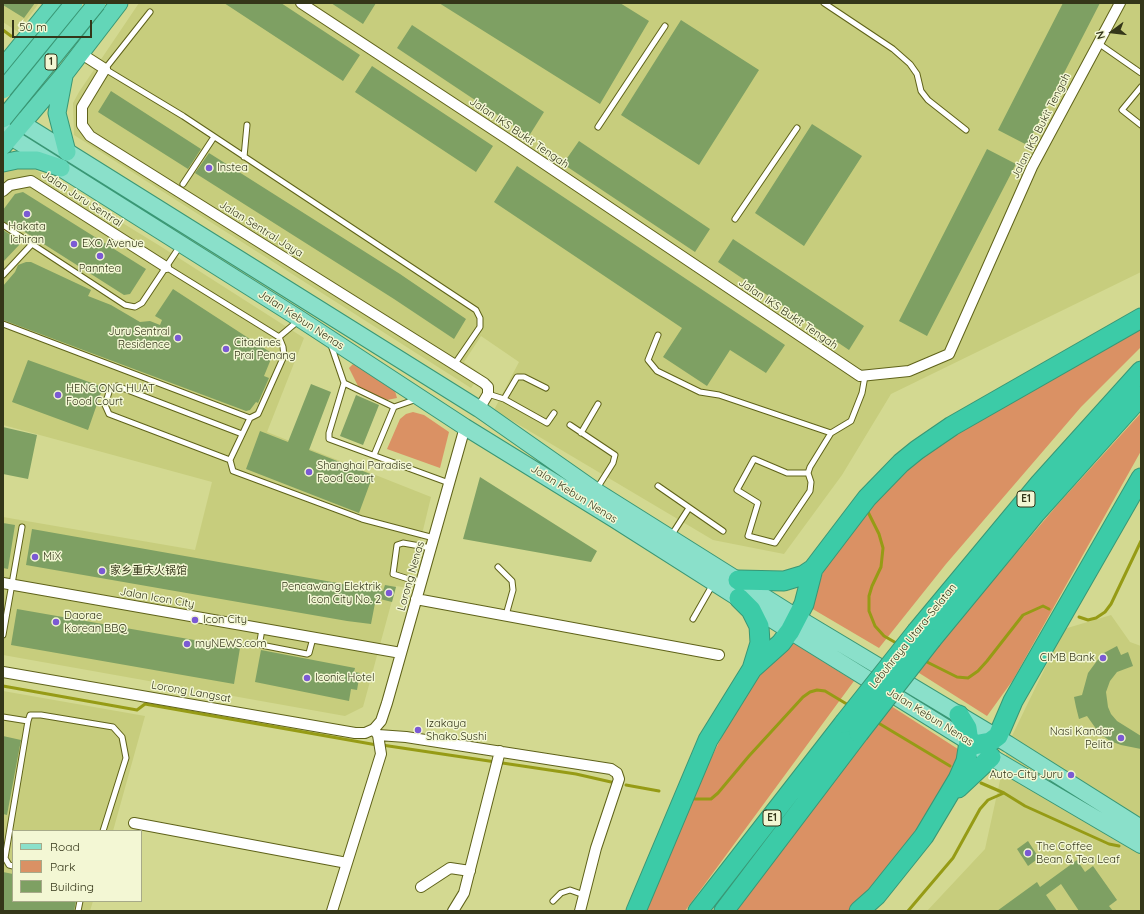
<!DOCTYPE html>
<html>
<head>
<meta charset="utf-8">
<style>
	body { margin:0 }
	#map { position:relative; width:1144px; height:914px; overflow:hidden; background:#d3d991; font-family:Quicksand,sans-serif }
	canvas { display:block }
	.frame { position:absolute; inset:0; border:4px solid #343619; pointer-events:none }
	.legend { position:absolute; left:12px; top:830px; width:130px; height:72px; box-sizing:border-box; background:#f3f7d4; border:1px solid #a7aa89; margin:0; padding:5px 7px; list-style:none; font-size:12px; color:#343619 }
	.legend li { display:flex; align-items:center; gap:8px; height:20px }
	.legend b { width:20px; border:1px solid #a7aa89 }
	.north { position:absolute; left:1092px; top:12px; width:40px; height:40px; -webkit-text-stroke:3px #f3f7d4; paint-order:stroke; rotate:255deg; font-size:11px; font-weight:700; line-height:16px; text-align:center; color:#343619 }
	.north::after { content:''; display:block; margin:auto; width:14px; height:18px; background:#343619; clip-path:polygon(50% 0,100% 100%,50% 72%,0 100%) }
	.scale { position:absolute; left:12px; top:20px; width:80px; height:18px; box-sizing:border-box; border:2px solid #343619; border-top:0; padding-left:5px; font-size:12px; line-height:14px; white-space:nowrap; color:#343619; -webkit-text-stroke:3px #f3f7d4; paint-order:stroke }
</style>
</head>
<body>
<div id="map">
<canvas width="1144" height="914"></canvas>
<div class="frame"></div>
<ul class="legend">
<li><b style="height:5px;background:#8ae0ca"></b>Road</li>
<li><b style="height:11px;background:#da9164"></b>Park</li>
<li><b style="height:11px;background:#7ea063"></b>Building</li>
</ul>
<div class="north">N</div>
<div class="scale">50 m</div>
</div>
<script>
const c = document.querySelector('canvas').getContext('2d');
c.lineJoin = 'round';
function paint(path, color) {
  c.fillStyle = color;
  c.fill(path, 'evenodd');
}
function toPath(rows) {
  const path = new Path2D();
  for (const r of rows) {
    path.moveTo(r[0], r[1]);
    for (let i = 2; i < r.length; i += 2) path.lineTo(r[i], r[i + 1]);
  }
  return path;
}
function stroke(path, color, width, dash) {
  c.strokeStyle = color;
  c.lineWidth = width;
  c.lineCap = dash ? 'butt' : 'round';
  c.setLineDash(dash || []);
  c.stroke(path);
}
function drawText(font, color, halo, rows, align = 'center') {
  c.font = font + ' Quicksand,"Noto Sans SC",sans-serif';
  c.lineWidth = 3;
  c.setLineDash([]);
  c.textBaseline = 'middle';
  c.strokeStyle = halo;
  c.fillStyle = color;
  for (const [text, x, y, turn = 0] of rows) {
    c.save();
    c.translate(x, y);
    c.rotate((+turn || 0) * Math.PI / 180);
    c.textAlign = isNaN(turn) ? turn : align;
    if (halo) c.strokeText(text, 0, 0);
    c.fillText(text, 0, 0);
    c.restore();
  }
}
const built = toPath([
	[3,3,39,3,18,32,3,22],
	[139,3,1141,3,1141,272,891,394,842,475,784,554,713,540,494,410,519,362,481,336,464,362,481,374,471,388,74,135,73,103,79,92],
	[26,167,36,170,160,246,304,338,267,432,431,497,409,588,396,586,363,707,345,716,3,655,3,517,195,550,212,482,3,425,3,172,14,168],
	[1111,615,1130,642,1141,646,1141,911,927,911,985,849,1008,744,1064,629],
	[3,691,145,716,113,831,13,831,13,901,93,901,90,911,3,911]
]);
const green = toPath([
	[1141,322,1141,347,1081,407,946,564,879,648,811,608,824,569,843,536,927,448],
	[353,364,395,391,397,398,387,400,359,388,349,368],
	[413,412,424,415,449,432,440,468,387,449,400,419,406,414],
	[1141,413,1141,451,1013,680,987,716,916,671,1059,503],
	[787,644,795,644,854,681,685,911,644,911,704,772,742,697,763,666],
	[888,704,961,751,957,772,888,873,853,911,735,911]
]);
const stream = toPath([
	[3,30,11,36],
	[867,510,879,534,883,548,881,567,872,586,869,596,869,611,875,626,884,636,898,644],
	[1079,617,1088,620,1096,618,1105,612,1111,604,1141,541],
	[923,660,957,677,968,678,978,671,987,661,1023,615,1043,606,1049,609],
	[3,686,137,710,145,704,377,745],
	[875,721,950,766],
	[382,745,576,774,611,782],
	[981,783,1004,793],
	[626,785,659,791],
	[695,799,711,799,718,793,749,756,803,697,810,692,817,690,825,691,850,706],
	[908,911,953,858,980,809,988,800,1004,793,1025,806,1109,844,1119,846]
]);
const building = toPath([
	[3,3,35,3,24,18,3,5],
	[224,3,281,3,360,55,343,81],
	[331,3,376,3,363,24],
	[439,3,620,3,649,21,600,104],
	[1063,3,1100,3,1027,145,998,130],
	[681,20,759,70,699,165,621,115],
	[412,25,544,112,529,136,397,48],
	[372,66,493,146,476,172,355,92],
	[111,91,201,149,188,169,98,112],
	[812,124,862,156,804,246,755,213],
	[579,141,710,229,695,252,563,164],
	[987,149,1016,164,927,336,899,321],
	[209,153,400,274,466,319,454,339,394,299,195,173],
	[517,166,785,345,766,373,730,350,707,386,663,357,682,328,494,202],
	[23,192,146,269,130,294,124,295,17,227,18,230,3,221,3,210,15,194],
	[3,230,20,241,20,244,3,262],
	[733,239,864,326,849,350,718,262],
	[26,262,31,262,91,290,88,296,111,305,140,322,150,321,160,325,162,320,155,316,173,289,273,354,264,376,269,378,258,403,256,402,250,410,246,411,3,320,3,286,15,272,18,265],
	[28,360,103,387,88,430,12,402],
	[311,384,331,392,309,450,373,475,359,513,246,469,260,431,288,442],
	[356,395,379,405,363,445,340,436],
	[3,427,37,435,28,479,3,474],
	[480,477,597,551,591,562,463,539],
	[3,523,15,525,8,569,3,568],
	[32,529,383,591,385,585,396,587,392,602,376,598,371,624,347,621,26,565],
	[17,609,240,648,234,684,11,645],
	[1117,646,1121,655,1128,652,1133,666,1117,672,1110,681,1106,692,1108,707,1111,714,1117,721,1141,736,1141,749,1121,745,1110,741,1099,733,1087,716,1079,719,1076,707,1074,697,1082,695,1088,673,1102,654],
	[261,650,355,668,354,672,360,673,357,690,351,689,349,701,255,682],
	[3,736,21,740,7,815,3,814],
	[1028,841,1039,858,1028,866,1017,849],
	[1077,860,1085,872,1093,866,1117,900,1109,906,1113,911,1079,911,1061,884,1046,895,1057,911,997,911,1037,882,1040,887],
	[3,872,13,874,13,901,76,901,74,911,3,911]
]);
const service = toPath([
	[824,3,893,49,910,64,917,74,921,91,928,100,966,130],
	[150,12,105,69,183,116,476,310,480,318,480,327,454,365],
	[1098,43,1141,73],
	[1141,87,1122,110,1141,125],
	[598,127,665,26],
	[244,157,247,125],
	[183,184,214,137],
	[735,219,797,128],
	[3,225,125,305,135,307,142,303,180,246],
	[166,267,279,337],
	[3,275,32,244],
	[3,324,250,418,258,414,284,356,283,347,279,337],
	[658,335,648,360,657,371,700,392,719,395,831,433,851,421,862,393,865,376],
	[279,337,298,321],
	[331,345,344,383,329,433,329,439,449,483],
	[344,383,394,407,417,399],
	[488,394,504,399,517,377,524,377,546,388],
	[504,399,547,423,554,413],
	[250,418,230,460,233,471,362,519,434,538],
	[570,425,615,455,613,463,596,490],
	[581,433,598,404],
	[374,455,394,407],
	[230,460,109,414,105,405,110,389,117,386,242,434],
	[808,473,787,473,754,459,737,490,758,503,748,536,775,543,810,491,811,482,808,473,810,467,831,433],
	[658,486,723,531],
	[671,536,689,508],
	[498,567,512,581,513,590,506,615],
	[421,583,393,574,397,545,403,543,431,548],
	[693,619,713,584],
	[262,629,260,641,261,645,307,654,309,653,313,638],
	[3,635,22,527],
	[3,717,28,721,5,858,9,865,13,866],
	[28,721,30,715,41,715,113,727,122,737,126,758,103,831],
	[553,901,561,893,570,890,584,895],
	[78,911,80,901]
]);
const minor = toPath([
	[301,3,509,140,860,376,909,371,949,354,1032,167,1120,3],
	[80,53,105,69,82,107,82,125,90,136,484,383,488,387,488,394,479,409],
	[3,191,10,185,31,181,166,267],
	[3,583,401,653],
	[416,599,719,655],
	[3,672,355,733,365,733,374,729,381,721,387,703,465,427],
	[378,735,406,737,611,769,617,773,619,779,596,848,580,911],
	[134,823,347,863],
	[421,887,450,868,470,871],
	[332,911,381,754,378,735,374,730],
	[453,911,464,893,500,751]
]);
const primary = toPath([
	[12,117,479,409,596,491,798,618,1008,744,1141,828],
	[3,130,19,142,300,319,465,427,614,519,790,631,974,745,991,757,1141,845]
]);
const trunk = toPath([
	[3,67,55,3],
	[64,76,57,113,67,152],
	[3,146,66,72,119,3],
	[3,163,17,160,37,160,61,168]
]);
const motorway = toPath([
	[738,580,784,581,804,575,813,569],
	[917,631,1040,483,1141,371],
	[932,639,1035,514,1141,396],
	[752,669,781,643,790,631,804,604,813,569,867,498,901,463,917,450,952,426,1141,318],
	[974,745,990,742,998,736,1013,701,1141,478],
	[958,788,991,757],
	[636,911,708,740,752,669,760,643,759,626,751,610,739,598],
	[698,911,844,723],
	[724,911,859,733],
	[859,911,876,896,924,836,958,779,966,761,969,742,967,728,959,715]
]);
const trunkBridge = toPath([
	[3,90,74,3],
	[3,119,97,3]
]);
const motorwayBridge = toPath([
	[844,723,917,631],
	[859,733,932,639]
]);
const markers = [
	[209,168,4,"#7b5ad4"],
	[27,214,4,"#7b5ad4"],
	[74,244,4,"#7b5ad4"],
	[100,256,4,"#7b5ad4"],
	[178,338,4,"#7b5ad4"],
	[226,349,4,"#7b5ad4"],
	[58,395,4,"#7b5ad4"],
	[309,472,4,"#7b5ad4"],
	[35,557,4,"#7b5ad4"],
	[102,571,4,"#7b5ad4"],
	[389,593,4,"#7b5ad4"],
	[195,620,4,"#7b5ad4"],
	[56,622,4,"#7b5ad4"],
	[187,644,4,"#7b5ad4"],
	[1103,658,4,"#7b5ad4"],
	[307,678,4,"#7b5ad4"],
	[418,730,4,"#7b5ad4"],
	[1121,738,4,"#7b5ad4"],
	[1071,775,4,"#7b5ad4"],
	[1028,853,4,"#7b5ad4"]
];
const shields = [
	[51,62,12],
	[1026,499,18],
	[772,818,18]
];
const shieldNames = [
	["1",51,62],
	["E1",1026,499],
	["E1",772,818]
];
const streetNames = [
	["Jalan IKS Bukit Tengah",1041,126,-63],
	["Jalan IKS Bukit Tengah",519,133,34],
	["Jalan Juru Sentral",82,199,33],
	["Jalan Sentral Jaya",261,229,32],
	["Jalan IKS Bukit Tengah",788,314,34],
	["Jalan Kebun Nenas",301,320,33],
	["Jalan Kebun Nenas",574,494,32],
	["Lorong Nenas",411,576,-74],
	["Jalan Icon City",157,598,10],
	["Lebuhraya Utara–Selatan",913,636,-51],
	["Lorong Langsat",191,692,10],
	["Jalan Kebun Nenas",930,717,32]
];
const poiNames = [
	["Instea",217,168],
	["Hakata",27,227,"center"],
	["Ichiran",27,240,"center"],
	["EXO Avenue",82,244],
	["Panntea",100,269,"center"],
	["Juru Sentral",170,332,"right"],
	["Residence",170,345,"right"],
	["Citadines",234,343],
	["Prai Penang",234,356],
	["HENG ONG HUAT",66,389],
	["Food Court",66,402],
	["Shanghai Paradise",317,466],
	["Food Court",317,479],
	["MiX",43,557],
	["家乡重庆火锅馆",110,571],
	["Pencawang Elektrik",381,587,"right"],
	["Icon City No. 2",381,600,"right"],
	["Daorae",64,616],
	["Korean BBQ",64,629],
	["Icon City",203,620],
	["myNEWS.com",195,644],
	["CIMB Bank",1095,658,"right"],
	["Iconic Hotel",315,678],
	["Izakaya",426,724],
	["Shako Sushi",426,737],
	["Nasi Kandar",1113,732,"right"],
	["Pelita",1113,745,"right"],
	["Auto-City Juru",1063,775,"right"],
	["The Coffee",1036,847],
	["Bean & Tea Leaf",1036,860]
];
paint(built, '#c7cd7d');
paint(green, '#da9164');
stroke(stream, '#969b15', 3);
paint(building, '#7ea063');
stroke(service, '#5f6219', 7);
stroke(minor, '#5f6219', 12);
stroke(primary, '#399775', 18);
stroke(trunk, '#399775', 19);
stroke(motorway, '#399775', 21);
stroke(service, '#fff', 5);
stroke(minor, '#fff', 10);
stroke(primary, '#8ae0ca', 16);
stroke(trunk, '#63d6b8', 17);
stroke(motorway, '#3ccba7', 19);
stroke(trunkBridge, '#399775', 19, []);
stroke(motorwayBridge, '#399775', 21, []);
stroke(trunkBridge, '#63d6b8', 17);
stroke(motorwayBridge, '#3ccba7', 19);
for (const [x, y, r, color] of markers) {
  const dot = new Path2D();
  dot.arc(x, y, r, 0, 2 * Math.PI);
  c.fillStyle = color;
  c.fill(dot);
  stroke(dot, '#f3f7d4', 1.5);
}
for (const [x, y, w] of shields) {
  const box = new Path2D();
  box.roundRect(x - w / 2, y - 8, w, 16, 3);
  c.fillStyle = '#f3f7d4';
  c.fill(box);
  stroke(box, '#343619', 1);
}
drawText('bold 10px', '#343619', null, shieldNames);
drawText('11px', '#343619', '#f3f7d4', streetNames);
drawText('11px', '#343619', '#f3f7d4', poiNames, 'left');
</script>
</body>
</html>
